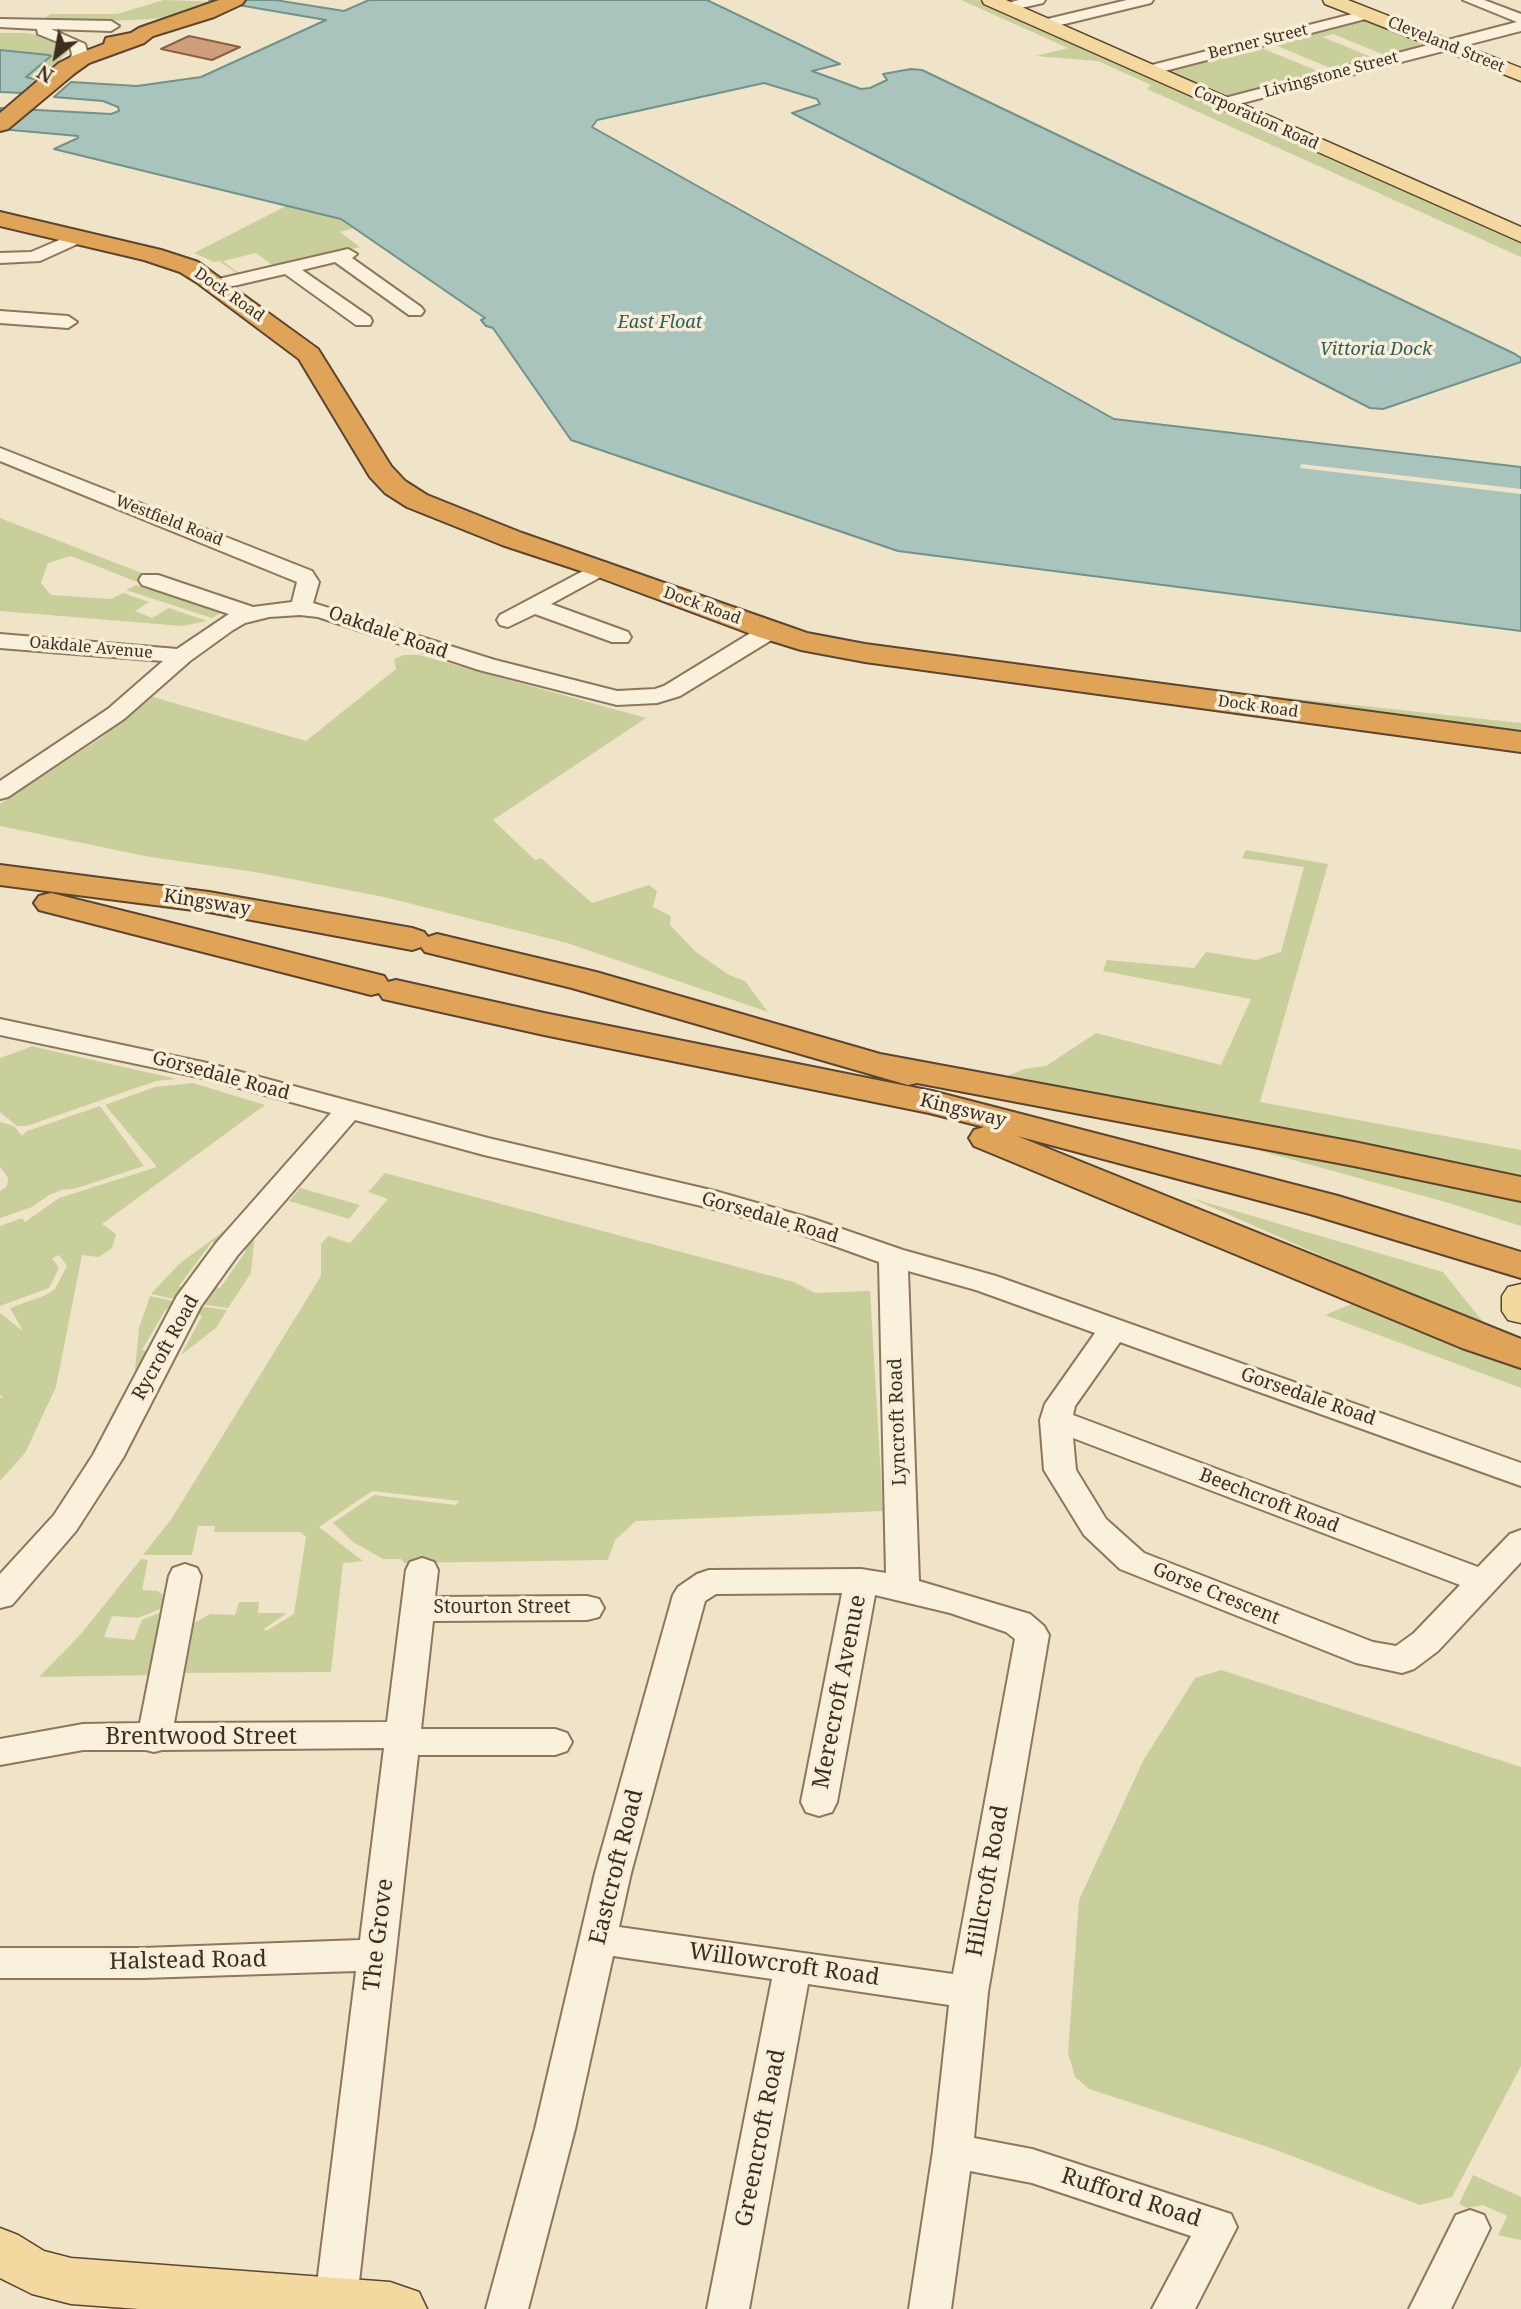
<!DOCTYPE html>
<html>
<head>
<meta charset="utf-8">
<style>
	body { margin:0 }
	#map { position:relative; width:1521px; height:2309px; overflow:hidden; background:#f0e4c8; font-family:"Noto Serif",serif }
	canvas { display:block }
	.north { position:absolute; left:21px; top:21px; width:70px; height:70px; -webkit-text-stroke:5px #f7eed8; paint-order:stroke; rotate:211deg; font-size:19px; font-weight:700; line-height:28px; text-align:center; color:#3d2e20 }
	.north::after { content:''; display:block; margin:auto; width:24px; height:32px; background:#3d2e20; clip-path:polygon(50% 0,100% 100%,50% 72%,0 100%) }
</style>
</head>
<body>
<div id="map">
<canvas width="1521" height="2309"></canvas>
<div class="north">N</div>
</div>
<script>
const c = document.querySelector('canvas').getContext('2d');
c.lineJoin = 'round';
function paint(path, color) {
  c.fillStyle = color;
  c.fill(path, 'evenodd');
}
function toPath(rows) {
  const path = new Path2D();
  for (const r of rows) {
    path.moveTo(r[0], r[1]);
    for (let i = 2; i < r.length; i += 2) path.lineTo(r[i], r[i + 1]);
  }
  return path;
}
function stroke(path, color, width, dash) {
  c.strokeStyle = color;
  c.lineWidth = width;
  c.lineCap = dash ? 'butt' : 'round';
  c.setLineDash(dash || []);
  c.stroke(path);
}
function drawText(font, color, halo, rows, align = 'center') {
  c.font = font + ' "Noto Serif",serif';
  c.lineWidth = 7;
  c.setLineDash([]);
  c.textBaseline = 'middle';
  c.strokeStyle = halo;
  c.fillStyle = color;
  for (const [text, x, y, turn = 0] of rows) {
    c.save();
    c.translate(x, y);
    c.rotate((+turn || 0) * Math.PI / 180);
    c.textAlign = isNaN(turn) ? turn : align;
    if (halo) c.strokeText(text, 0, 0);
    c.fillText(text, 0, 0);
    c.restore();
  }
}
const green = toPath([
	[164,0,219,2,183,15,153,19,84,22,42,20,50,14,117,14],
	[961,0,978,0,1521,241,1521,257,1147,89,1151,85,1098,61,1036,56,1068,48],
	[1364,20,1429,45,1387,56,1333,34,1323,37,1376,59,1335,70,1270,43],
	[0,33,26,33,52,38,68,46,67,53,38,80,26,77,51,56,0,50],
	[1259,47,1323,73,1226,99,1162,71],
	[286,206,341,219,354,228,340,232,360,247,276,268,256,253,223,261,243,276,241,276,219,261,214,262,194,253],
	[0,518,152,577,140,583,71,556,48,563,41,583,51,595,111,599,123,593,149,602,135,611,152,618,169,608,207,621,182,626,0,611],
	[136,585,149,590,155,587,221,609,222,612,212,618,126,590],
	[834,638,1169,685,1521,723,1521,732,1168,688,831,641],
	[404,655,419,655,646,718,493,820,535,860,541,858,592,903,649,885,657,891,653,907,671,916,670,925,696,952,729,975,745,981,768,1012,567,943,384,897,255,872,150,857,0,826,0,804,101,738,153,697,306,741,396,669,394,659],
	[1246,850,1328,864,1260,1102,1521,1150,1521,1181,1005,1077,1024,1069,1046,1066,1096,1033,1221,1065,1251,999,1103,971,1107,960,1194,968,1206,952,1256,960,1281,952,1304,867,1242,858],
	[33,1046,44,1049,177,1079,156,1081,27,1126,17,1126,0,1112,0,1058],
	[193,1083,265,1105,102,1224,116,1234,112,1248,99,1257,82,1255,56,1387,25,1453,0,1481,0,1398,3,1397,0,1395,0,1313,23,1331,10,1308,46,1295,55,1289,67,1266,59,1255,52,1258,59,1268,49,1288,0,1306,0,1226,22,1218,25,1222,59,1198,157,1167,105,1105,155,1087],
	[100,1106,144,1166,74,1189,62,1190,49,1195,32,1207,0,1218,0,1191,7,1186,8,1178,0,1167,0,1122,14,1126,22,1136,27,1131],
	[1210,1137,1521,1201,1521,1226,1449,1203],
	[385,1173,794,1282,815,1293,870,1291,883,1511,636,1521,615,1540,608,1560,404,1563,401,1559,383,1559,353,1542,333,1523,374,1495,456,1505,459,1501,372,1491,319,1527,363,1561,343,1563,331,1672,179,1673,188,1627,210,1614,235,1615,239,1602,259,1602,258,1613,287,1613,264,1629,266,1631,294,1614,306,1537,301,1532,214,1532,215,1526,198,1526,192,1555,143,1555,172,1518,321,1276,321,1244,328,1236,350,1243,388,1199,368,1192],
	[300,1188,360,1205,349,1219,289,1201],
	[1191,1198,1443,1272,1484,1323,1372,1278],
	[225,1230,228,1230,218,1243,212,1242,179,1286,187,1289,179,1300,151,1294,179,1264],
	[255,1233,251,1273,228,1308,201,1304,212,1287,220,1288,246,1251,239,1249],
	[150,1296,177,1302,172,1309,166,1309,142,1350,149,1352,139,1370,135,1370,139,1328],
	[1354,1303,1521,1367,1521,1388,1325,1315],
	[199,1306,227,1310,216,1328,181,1355,202,1316,195,1312],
	[141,1559,148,1560,142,1590,157,1591,168,1597,170,1605,138,1618,112,1616,104,1637,134,1640,142,1620,171,1608,156,1675,39,1677,81,1634],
	[1221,1670,1521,1767,1521,2066,1452,2197,1420,2205,1268,2147,1089,2089,1075,2077,1068,2053,1079,1900,1143,1761,1195,1678],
	[1473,2175,1521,2197,1521,2240,1498,2235,1507,2216,1483,2205,1467,2208,1459,2204]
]);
const water = toPath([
	[209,0,275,0,344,11,369,0,707,0,840,64,812,71,861,89,870,88,887,80,883,74,911,69,922,70,1515,354,1521,358,1521,362,1383,409,1370,408,792,113,820,104,817,99,764,83,597,120,592,127,1114,419,1521,467,1521,631,898,551,571,440,493,328,486,326,481,320,485,318,341,219,54,149,78,138,78,136,0,129,0,108,111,114,119,111,118,107,103,101,54,97,71,82,137,86,201,77,326,20,209,0],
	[0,50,49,55,51,56,26,77,38,80,23,93,0,92,0,50]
]);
const pier = toPath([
	[1301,464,1521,489,1521,494,1300,468]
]);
const building = toPath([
	[189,36,240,47,212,60,161,49,189,36]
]);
const minor = toPath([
	[1019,0,1045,0,1043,3,1008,11,1001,7,1003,4,1019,0],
	[1127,0,1153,0,1151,3,1044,29,1036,24,1039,21,1127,0],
	[1463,0,1484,0,1521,14,1521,31,1223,108,1215,103,1217,100,1517,22,1463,0],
	[1368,10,1373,11,1375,14,1373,17,1149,75,1141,70,1144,67,1368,10],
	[0,19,111,21,119,26,111,31,51,29,85,44,88,54,82,65,77,67,69,62,72,54,70,47,38,34,37,29,0,27,0,19],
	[78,232,87,237,84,241,40,261,0,263,0,253,31,252,78,232],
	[348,249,357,254,352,258,421,307,424,311,421,315,409,315,335,262,302,270,370,317,372,321,370,325,356,325,285,274,216,290,207,285,210,281,348,249],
	[0,311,68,316,77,322,68,328,0,323,0,311],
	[0,448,312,571,319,582,313,603,495,660,617,691,655,689,664,686,762,626,778,626,781,631,778,636,680,696,657,703,617,705,479,670,318,617,300,615,269,617,245,623,233,630,190,661,124,719,8,797,0,799,0,781,108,709,163,661,0,648,0,634,177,649,229,614,142,585,139,580,142,575,158,575,253,607,292,602,297,582,0,461,0,448],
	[600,562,608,563,611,568,608,573,551,604,628,632,631,637,628,642,612,642,535,614,508,627,500,625,497,620,500,615,600,562],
	[0,1019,207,1063,488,1138,715,1191,813,1219,903,1250,996,1276,1521,1463,1521,1486,1120,1342,1075,1406,1073,1415,1478,1567,1510,1534,1521,1530,1521,1562,1438,1651,1414,1669,1402,1673,1356,1663,1120,1569,1084,1535,1044,1470,1040,1420,1045,1404,1095,1333,976,1290,908,1271,919,1581,1030,1614,1044,1626,1049,1635,988,1992,974,2138,1032,2149,1231,2214,1237,2227,1195,2309,1152,2309,1191,2236,1032,2183,970,2171,951,2309,909,2309,933,2151,949,2005,808,1984,749,2309,707,2309,772,1979,613,1956,575,2129,528,2309,486,2309,535,2129,595,1873,673,1595,678,1587,697,1574,709,1570,861,1569,886,1573,879,1262,793,1231,710,1208,484,1155,355,1120,237,1256,201,1306,123,1458,76,1531,12,1605,0,1608,0,1574,54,1515,93,1455,177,1296,217,1242,331,1113,203,1078,0,1035,0,1019],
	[1073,1438,1460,1585,1414,1633,1396,1646,1373,1642,1144,1553,1106,1519,1076,1470,1073,1438],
	[842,1593,801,1802,806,1812,819,1816,832,1812,837,1802,875,1595,950,1613,1006,1632,1015,1639,953,1974,619,1927,631,1873,705,1601,716,1594,842,1593],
	[422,1558,434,1562,438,1570,435,1597,587,1596,599,1599,604,1608,599,1617,587,1620,433,1621,421,1729,555,1729,567,1733,572,1742,567,1751,555,1755,418,1755,357,2300,352,2309,320,2309,315,2300,356,1971,143,1978,0,1978,0,1948,143,1948,360,1940,384,1748,162,1750,154,1752,146,1750,83,1750,0,1765,0,1739,83,1724,140,1723,169,1576,173,1568,185,1564,197,1568,201,1576,174,1723,387,1722,406,1570,410,1562,422,1558],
	[1470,2210,1484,2215,1490,2228,1451,2309,1409,2309,1456,2215,1470,2210]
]);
const major = toPath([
	[982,0,1006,0,1521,227,1521,242,984,4,982,0],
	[1323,0,1348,0,1521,68,1521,81,1325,4,1323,0],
	[1521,1284,1521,1323,1508,1320,1502,1311,1502,1296,1508,1287,1521,1284],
	[0,2228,18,2235,44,2251,71,2258,390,2282,419,2292,427,2309,139,2309,71,2304,32,2294,0,2278,0,2228]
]);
const highway = toPath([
	[219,0,245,0,242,4,214,17,153,36,144,43,89,63,75,73,8,129,0,131,0,113,59,63,75,55,104,44,106,38,131,33,139,28,219,0],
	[0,212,161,250,198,262,318,349,391,466,405,481,427,495,522,533,807,633,865,644,1521,732,1521,752,865,662,801,650,759,637,590,574,502,545,407,507,385,493,370,477,299,359,196,282,180,272,144,260,0,226,0,212],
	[0,865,209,892,412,928,424,932,428,937,437,934,596,972,880,1054,1354,1142,1521,1177,1521,1201,1354,1166,917,1083,908,1085,572,988,425,952,421,947,412,950,209,912,0,885,0,865],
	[51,893,384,976,388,982,396,980,544,1013,932,1091,1338,1196,1521,1252,1521,1278,1310,1214,1017,1136,1521,1339,1521,1368,1462,1348,974,1146,969,1138,974,1130,984,1127,929,1113,544,1035,383,999,379,993,371,995,39,910,34,903,39,896,51,893]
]);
const farStreetnames = [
	["Berner Street",1258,42,-14],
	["Cleveland Street",1446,45,22],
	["Livingstone Street",1331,75,-15],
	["Corporation Road",1256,118,24],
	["Dock Road",229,295,35],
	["Westfield Road",169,521,21],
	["Dock Road",702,606,20],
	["Oakdale Avenue",91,648,5],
	["Dock Road",1258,707,8]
];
const farWaternames = [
	["East Float",660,323],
	["Vittoria Dock",1376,350]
];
const streetNames = [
	["Oakdale Road",388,633,19],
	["Kingsway",207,903,9],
	["Gorsedale Road",221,1076,15],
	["Kingsway",963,1111,14],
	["Gorsedale Road",770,1218,16],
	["Rycroft Road",166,1348,-61],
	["Gorsedale Road",1308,1397,19],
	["Lyncroft Road",898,1422,-92],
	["Beechcroft Road",1269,1501,21],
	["Gorse Crescent",1216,1594,22],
	["Stourton Street",502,1608]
];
const nearStreetnames = [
	["Merecroft Avenue",840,1692,-79],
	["Brentwood Street",201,1737],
	["Eastcroft Road",617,1867,-76],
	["Hillcroft Road",988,1881,-80],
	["The Grove",379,1935,-83],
	["Halstead Road",188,1961,-1],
	["Willowcroft Road",784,1965,8],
	["Greencroft Road",761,2138,-79],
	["Rufford Road",1131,2198,18]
];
paint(green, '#c9cf9b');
paint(water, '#a9c4bc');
stroke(water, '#6f938a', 2);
paint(pier, '#f0e4c8');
paint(building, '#cf9f7d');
stroke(building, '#8d5f41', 2);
stroke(minor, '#8d765c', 4);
stroke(major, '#5b4430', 3);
stroke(highway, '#5b4430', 4);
paint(minor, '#faf1dc');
paint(major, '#f3d9a0');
paint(highway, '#e0a458');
drawText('16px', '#3d2e20', '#f7eed8', farStreetnames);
drawText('italic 18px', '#2f5d5a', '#f7eed8', farWaternames);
drawText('19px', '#3d2e20', '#f7eed8', streetNames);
drawText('23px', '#3d2e20', '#f7eed8', nearStreetnames);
</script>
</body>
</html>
